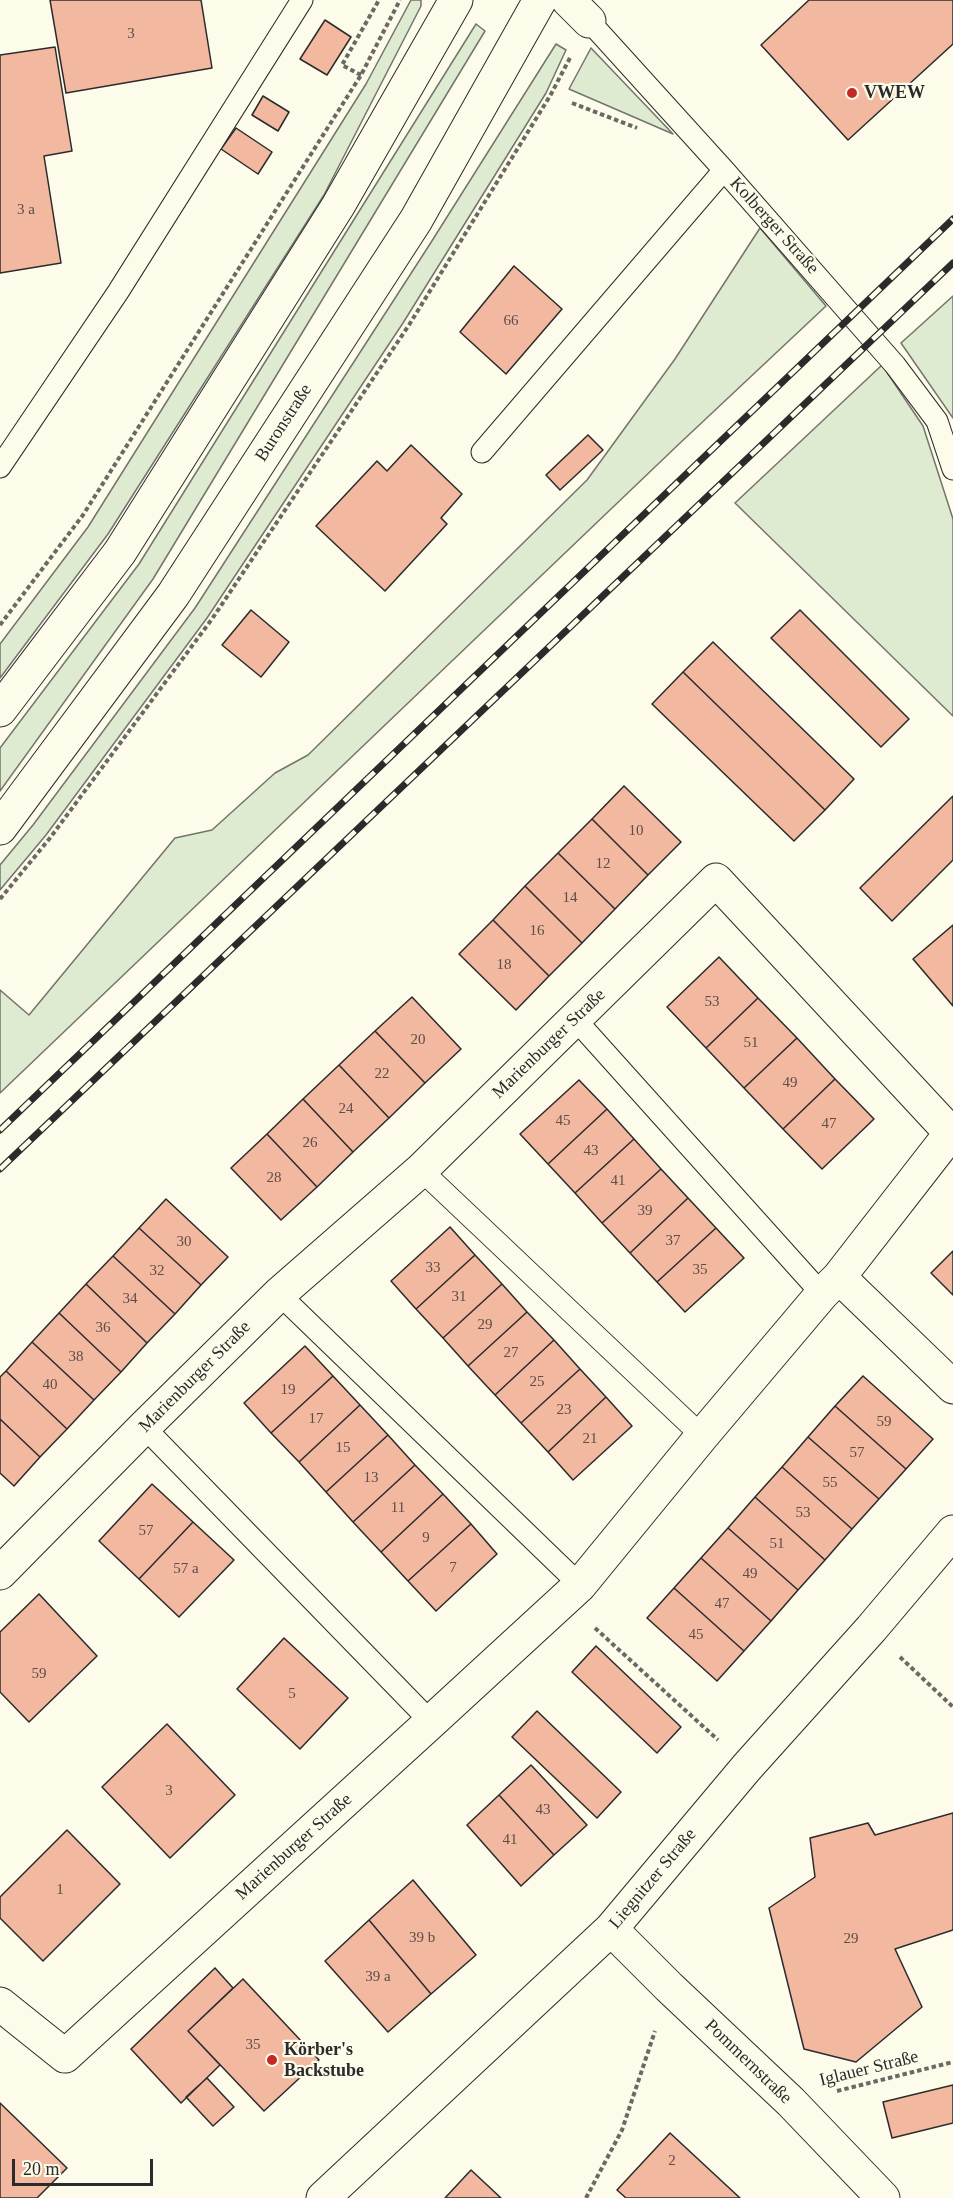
<!DOCTYPE html>
<html>
<head>
<meta charset="utf-8">
<style>
	body { margin:0 }
	#map { position:relative; width:953px; height:2198px; overflow:hidden; background:#fdfbea; font-family:"Times New Roman",serif }
	canvas { display:block }
	.scale { position:absolute; left:12px; top:2159px; width:141px; height:27px; box-sizing:border-box; border:3px solid #2b2b2b; border-top:0; padding-left:8px; font-size:18px; line-height:21px; white-space:nowrap; color:#2b2b2b; -webkit-text-stroke:4px #fdfbea; paint-order:stroke }
</style>
</head>
<body>
<div id="map">
<canvas width="953" height="2198"></canvas>
<div class="scale">20 m</div>
</div>
<script>
const c = document.querySelector('canvas').getContext('2d');
c.lineJoin = 'round';
function paint(path, color) {
  c.fillStyle = color;
  c.fill(path, 'evenodd');
}
function toPath(rows) {
  const path = new Path2D();
  for (const r of rows) {
    path.moveTo(r[0], r[1]);
    for (let i = 2; i < r.length; i += 2) path.lineTo(r[i], r[i + 1]);
  }
  return path;
}
function stroke(path, color, width, dash) {
  c.strokeStyle = color;
  c.lineWidth = width;
  c.lineCap = dash ? 'butt' : 'round';
  c.setLineDash(dash || []);
  c.stroke(path);
}
function drawText(font, color, halo, rows, align = 'center') {
  c.font = font + ' "Times New Roman",serif';
  c.lineWidth = 4.5;
  c.setLineDash([]);
  c.textBaseline = 'middle';
  c.strokeStyle = halo;
  c.fillStyle = color;
  for (const [text, x, y, turn = 0] of rows) {
    c.save();
    c.translate(x, y);
    c.rotate((+turn || 0) * Math.PI / 180);
    c.textAlign = isNaN(turn) ? turn : align;
    if (halo) c.strokeText(text, 0, 0);
    c.fillText(text, 0, 0);
    c.restore();
  }
}
const green = toPath([
	[411,0,421,0,421,6,324,195,108,534,0,678,0,644,88,527,366,84,411,0],
	[476,24,485,31,153,579,0,791,0,748,139,564,476,24],
	[556,44,566,50,546,93,403,323,207,618,46,835,0,890,0,865,33,825,195,608,430,244,556,44],
	[591,48,673,134,569,89,591,48],
	[760,228,826,306,679,444,0,1093,0,990,29,1015,175,838,212,830,275,773,308,755,587,480,675,359,760,228],
	[953,296,953,418,901,343,953,296],
	[882,365,923,426,953,519,953,716,735,503,882,365]
]);
const building = toPath([
	[50,0,201,0,212,68,66,93,50,0],
	[809,0,953,0,953,44,848,140,761,45,809,0],
	[325,20,351,37,327,75,300,59,325,20],
	[55,47,72,151,44,156,61,263,0,273,0,55,55,47],
	[263,96,289,112,278,131,252,115,263,96],
	[236,128,272,152,258,174,221,149,236,128],
	[514,266,562,309,506,374,460,332,514,266],
	[588,435,603,450,560,490,546,475,588,435],
	[411,445,462,494,441,518,447,524,385,591,316,526,377,461,387,471,411,445],
	[251,610,289,642,261,677,222,645,251,610],
	[800,610,909,719,881,747,771,638,800,610],
	[713,642,854,779,825,810,683,672,713,642],
	[683,672,825,810,794,841,652,704,683,672],
	[624,786,681,842,648,875,592,819,624,786],
	[953,796,953,860,892,921,860,888,953,796],
	[592,819,648,875,615,909,558,853,592,819],
	[558,853,615,909,582,943,525,886,558,853],
	[525,886,582,943,549,976,493,920,525,886],
	[493,920,549,976,516,1010,459,954,493,920],
	[953,925,953,1006,913,959,953,925],
	[719,957,758,998,706,1048,667,1007,719,957],
	[412,997,461,1049,425,1083,375,1031,412,997],
	[758,998,797,1038,744,1088,706,1048,758,998],
	[375,1031,425,1083,389,1118,339,1065,375,1031],
	[797,1038,835,1079,783,1129,744,1088,797,1038],
	[339,1065,389,1118,353,1152,303,1099,339,1065],
	[835,1079,874,1119,822,1169,783,1129,835,1079],
	[579,1080,607,1109,548,1164,520,1134,579,1080],
	[303,1099,353,1152,317,1187,267,1134,303,1099],
	[607,1109,634,1139,575,1193,548,1164,607,1109],
	[267,1134,317,1187,281,1220,231,1168,267,1134],
	[634,1139,661,1169,602,1223,575,1193,634,1139],
	[661,1169,688,1198,630,1253,602,1223,661,1169],
	[688,1198,716,1228,657,1282,630,1253,688,1198],
	[166,1199,228,1257,201,1285,139,1228,166,1199],
	[450,1227,475,1255,416,1309,391,1281,450,1227],
	[139,1228,201,1285,175,1314,113,1256,139,1228],
	[716,1228,744,1258,685,1312,657,1282,716,1228],
	[953,1251,953,1295,931,1273,953,1251],
	[475,1255,502,1284,443,1338,416,1309,475,1255],
	[113,1256,175,1314,147,1343,86,1284,113,1256],
	[86,1284,147,1343,121,1372,59,1313,86,1284],
	[502,1284,527,1312,468,1366,443,1338,502,1284],
	[527,1312,554,1340,495,1395,468,1366,527,1312],
	[59,1313,121,1372,94,1400,32,1342,59,1313],
	[554,1340,580,1369,521,1423,495,1395,554,1340],
	[32,1342,94,1400,67,1429,6,1371,32,1342],
	[305,1346,333,1376,271,1433,244,1403,305,1346],
	[580,1369,606,1397,548,1452,521,1423,580,1369],
	[6,1371,67,1429,40,1457,0,1419,0,1377,6,1371],
	[333,1376,360,1405,299,1462,271,1433,333,1376],
	[863,1376,933,1439,906,1469,835,1406,863,1376],
	[606,1397,632,1426,573,1480,548,1452,606,1397],
	[360,1405,388,1435,326,1492,299,1462,360,1405],
	[835,1406,906,1469,879,1499,808,1437,835,1406],
	[0,1419,40,1457,14,1486,0,1473,0,1419],
	[388,1435,415,1465,353,1522,326,1492,388,1435],
	[808,1437,879,1499,852,1529,782,1467,808,1437],
	[415,1465,443,1494,381,1552,353,1522,415,1465],
	[782,1467,852,1529,825,1560,755,1497,782,1467],
	[152,1484,193,1522,139,1579,99,1541,152,1484],
	[443,1494,471,1524,408,1581,381,1552,443,1494],
	[755,1497,825,1560,798,1590,728,1528,755,1497],
	[193,1522,234,1560,179,1617,139,1579,193,1522],
	[471,1524,497,1554,436,1611,408,1581,471,1524],
	[728,1528,798,1590,771,1621,701,1558,728,1528],
	[701,1558,771,1621,744,1651,674,1588,701,1558],
	[674,1588,744,1651,717,1681,647,1618,674,1588],
	[39,1594,97,1656,29,1722,0,1692,0,1632,39,1594],
	[284,1638,348,1698,300,1749,237,1689,284,1638],
	[596,1646,681,1727,657,1753,572,1672,596,1646],
	[537,1711,621,1792,597,1818,512,1737,537,1711],
	[167,1724,235,1795,170,1858,102,1787,167,1724],
	[531,1765,587,1825,554,1855,499,1795,531,1765],
	[499,1795,554,1855,521,1886,467,1825,499,1795],
	[953,1813,953,1930,895,1949,922,2007,856,2062,804,2049,769,1908,815,1877,810,1838,868,1823,875,1835,953,1813],
	[67,1830,120,1884,43,1961,0,1918,0,1897,67,1830],
	[413,1880,476,1955,431,1994,369,1920,413,1880],
	[369,1920,431,1994,388,2032,325,1961,369,1920],
	[215,1968,233,1988,188,2031,220,2065,181,2103,131,2049,215,1968],
	[243,1979,319,2060,264,2111,188,2031,243,1979],
	[207,2078,234,2107,213,2126,186,2097,207,2078],
	[953,2085,953,2123,892,2138,883,2102,953,2085],
	[0,2103,67,2168,37,2198,0,2198,0,2103],
	[670,2133,740,2198,626,2198,617,2190,670,2133],
	[471,2170,501,2198,445,2198,471,2170]
]);
const path = toPath([
	[361,75,342,65,379,0],
	[572,103,637,128],
	[0,625,83,515,361,75,400,0],
	[0,899,50,838,212,619,409,325,550,96,571,56],
	[595,1628,718,1740],
	[900,1657,953,1707],
	[837,2091,953,2062],
	[586,2198,622,2130,655,2031]
]);
const lane = toPath([
	[589,21,724,170,895,365,937,421,953,469],
	[482,452,724,170],
	[0,467,118,292,302,0],
	[575,1019,822,1294],
	[421,1170,702,1436],
	[279,1294,580,1585],
	[144,1427,431,1722]
]);
const street = toPath([
	[568,0,589,21],
	[839,1277,953,1387],
	[0,1573,144,1427,279,1294,421,1170,716,880,951,1133,839,1277,822,1294,702,1436,580,1585,431,1722,65,2056,0,2004],
	[611,1929,669,1987,791,2102,883,2198],
	[323,2198,611,1929,747,1767,871,1629,953,1532]
]);
const secondary = toPath([
	[0,710,120,552,338,206,456,0],
	[0,828,173,595,416,220,540,0]
]);
const rail = toPath([
	[0,1130,953,219],
	[0,1169,953,263]
]);
const markers = [
	[852,93,6,"#c62828"],
	[272,2060,6,"#c62828"]
];
const numberNames = [
	["3",131,34],
	["3 a",26,210],
	["66",511,321],
	["10",636,831],
	["12",603,864],
	["14",570,898],
	["16",537,931],
	["18",504,965],
	["53",712,1002],
	["20",418,1040],
	["51",751,1043],
	["22",382,1074],
	["49",790,1083],
	["24",346,1109],
	["45",563,1121],
	["47",829,1124],
	["26",310,1143],
	["43",591,1151],
	["28",274,1178],
	["41",618,1181],
	["39",645,1211],
	["37",673,1241],
	["30",184,1242],
	["33",433,1268],
	["35",700,1270],
	["32",157,1271],
	["31",459,1297],
	["34",130,1299],
	["29",485,1325],
	["36",103,1328],
	["27",511,1353],
	["38",76,1357],
	["25",537,1382],
	["40",50,1385],
	["19",288,1390],
	["23",564,1410],
	["17",316,1419],
	["59",884,1422],
	["21",590,1439],
	["15",343,1448],
	["57",857,1453],
	["13",371,1478],
	["55",830,1483],
	["11",398,1508],
	["53",803,1513],
	["57",146,1531],
	["9",426,1538],
	["51",777,1544],
	["7",453,1568],
	["57 a",186,1569],
	["49",750,1574],
	["47",722,1604],
	["45",696,1635],
	["59",39,1674],
	["5",292,1694],
	["3",169,1791],
	["43",543,1810],
	["41",510,1840],
	["1",60,1890],
	["39 b",422,1938],
	["29",851,1939],
	["39 a",378,1977],
	["35",253,2045],
	["2",672,2161]
];
const poiNames = [
	["VWEW",864,93],
	["Körber's",284,2050],
	["Backstube",284,2071]
];
const streetNames = [
	["Kolberger Straße",774,226,48],
	["Buronstraße",284,423,-57],
	["Marienburger Straße",549,1044,-44],
	["Marienburger Straße",195,1377,-45],
	["Marienburger Straße",294,1847,-42],
	["Liegnitzer Straße",653,1879,-50],
	["Pommernstraße",748,2062,44],
	["Iglauer Straße",869,2069,-14]
];
paint(green, '#deebd1');
stroke(green, '#74746e', 1.5);
paint(building, '#f2b8a0');
stroke(building, '#2b2b2b', 1.5);
stroke(lane, '#2b2b2b', 23);
stroke(street, '#2b2b2b', 35);
stroke(secondary, '#2b2b2b', 35);
stroke(path, '#6a6964', 4, [4.5, 3]);
stroke(lane, '#fdfbea', 21);
stroke(street, '#fdfbea', 33);
stroke(secondary, '#fdfbea', 33);
stroke(rail, '#2b2b2b', 7);
stroke(rail, '#fdfbea', 4.5, [14]);
for (const [x, y, r, color] of markers) {
  const dot = new Path2D();
  dot.arc(x, y, r, 0, 2 * Math.PI);
  c.fillStyle = color;
  c.fill(dot);
  stroke(dot, '#fdfbea', 2);
}
drawText('15px', '#5d4e48', null, numberNames);
drawText('bold 18px', '#2b2b2b', '#fdfbea', poiNames, 'left');
drawText('18px', '#2b2b2b', '#fdfbea', streetNames);
</script>
</body>
</html>
